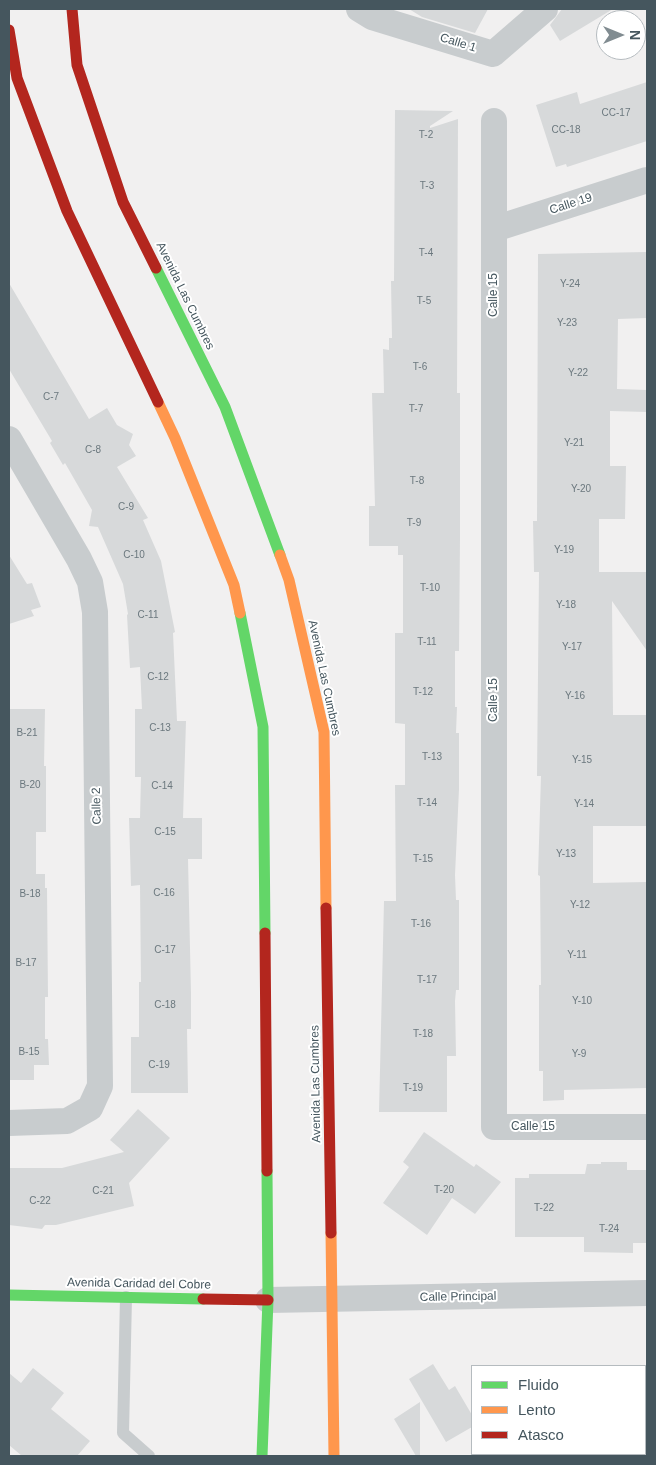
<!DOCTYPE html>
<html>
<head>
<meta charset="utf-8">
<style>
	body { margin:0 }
	#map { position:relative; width:656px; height:1465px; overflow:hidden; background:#f1f0f0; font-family:Helvetica,sans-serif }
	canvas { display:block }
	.frame { position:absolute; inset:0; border:10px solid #45565e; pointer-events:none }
	.legend { position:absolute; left:471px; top:1365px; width:175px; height:90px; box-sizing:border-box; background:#fff; border:1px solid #b5bbbf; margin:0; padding:6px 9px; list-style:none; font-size:15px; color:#45565e }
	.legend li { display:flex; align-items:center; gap:10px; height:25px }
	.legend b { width:25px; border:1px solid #b5bbbf }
	.north { position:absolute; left:596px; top:10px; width:50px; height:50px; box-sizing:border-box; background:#fff; border:1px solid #b5bbbf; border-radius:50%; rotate:90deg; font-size:14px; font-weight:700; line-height:20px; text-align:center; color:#45565e }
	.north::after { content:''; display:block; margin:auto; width:18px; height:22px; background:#818c91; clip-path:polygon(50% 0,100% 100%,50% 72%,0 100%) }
</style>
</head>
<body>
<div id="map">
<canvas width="656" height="1465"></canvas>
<div class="frame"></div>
<ul class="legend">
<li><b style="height:6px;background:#63d668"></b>Fluido</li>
<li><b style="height:6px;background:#ff974d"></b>Lento</li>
<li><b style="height:6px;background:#b3261e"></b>Atasco</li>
</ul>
<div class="north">N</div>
</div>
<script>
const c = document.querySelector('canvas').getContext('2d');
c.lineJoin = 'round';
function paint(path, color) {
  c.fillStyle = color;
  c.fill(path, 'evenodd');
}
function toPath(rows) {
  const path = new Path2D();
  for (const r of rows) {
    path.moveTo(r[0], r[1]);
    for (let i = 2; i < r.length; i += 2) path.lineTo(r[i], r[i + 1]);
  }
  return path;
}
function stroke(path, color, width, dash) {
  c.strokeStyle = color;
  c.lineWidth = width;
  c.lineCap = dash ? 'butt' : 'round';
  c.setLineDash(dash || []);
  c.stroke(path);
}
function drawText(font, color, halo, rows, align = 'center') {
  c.font = font + ' Helvetica,sans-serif';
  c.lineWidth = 4;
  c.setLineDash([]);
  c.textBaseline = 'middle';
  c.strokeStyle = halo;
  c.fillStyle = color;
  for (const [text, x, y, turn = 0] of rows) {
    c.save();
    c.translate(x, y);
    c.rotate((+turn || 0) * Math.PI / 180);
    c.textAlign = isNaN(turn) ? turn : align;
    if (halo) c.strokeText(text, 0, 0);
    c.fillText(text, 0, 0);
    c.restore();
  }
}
const building = toPath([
	[409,9,488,9,475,33,422,17],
	[562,9,613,9,560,41,550,25],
	[647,82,647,141,567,167,566,164,556,167,536,105,577,92,580,104],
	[395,110,453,111,430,126,430,128,458,119,457,393,460,393,460,538,459,651,455,651,455,707,457,707,456,733,459,733,459,789,455,875,456,900,459,900,459,990,456,990,455,1001,456,1056,447,1056,447,1112,379,1112,384,901,396,901,395,785,405,785,405,724,395,723,395,633,403,633,403,555,398,555,398,546,369,546,369,506,375,506,372,393,384,393,383,349,389,350,389,338,392,338,391,281,394,281],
	[647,252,647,318,618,319,617,389,647,390,647,412,610,411,610,466,626,466,625,519,599,519,599,572,647,572,647,651,612,601,613,715,647,715,647,826,593,826,593,883,647,882,647,1088,564,1090,564,1100,543,1101,543,1071,539,1071,539,985,541,985,540,876,538,875,541,776,537,776,539,572,534,572,533,521,537,521,538,254],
	[9,283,89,419,107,408,117,425,133,434,129,445,136,456,117,467,148,518,143,520,161,561,175,632,173,633,177,721,186,721,183,818,202,818,202,859,188,859,191,993,191,1029,187,1029,188,1093,131,1093,131,1037,139,1037,139,982,141,982,140,885,131,886,129,818,140,818,141,777,135,777,135,709,142,709,140,667,130,668,127,615,128,614,123,584,98,527,89,526,92,510,65,463,63,465,50,443,52,441,9,369],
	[9,555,27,584,32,583,41,607,31,610,34,616,9,624],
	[9,709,45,709,44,766,46,766,46,832,36,832,36,874,45,874,45,888,47,888,48,997,45,997,45,1039,48,1039,49,1065,34,1065,34,1080,9,1080],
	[138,1109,170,1138,129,1183,134,1206,56,1225,45,1225,42,1229,9,1225,9,1168,62,1168,124,1152,110,1140],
	[424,1132,474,1167,476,1164,501,1182,475,1214,452,1198,427,1235,383,1203,409,1167,403,1162],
	[601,1162,627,1162,627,1170,647,1170,647,1243,633,1243,633,1253,584,1252,584,1237,515,1237,515,1178,529,1178,529,1174,585,1174,587,1164,601,1164],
	[433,1364,449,1390,455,1386,472,1415,472,1427,446,1442,409,1379],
	[33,1368,64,1393,51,1409,90,1441,77,1456,22,1456,9,1445,9,1373,21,1383],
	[420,1402,420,1456,416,1456,394,1419]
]);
const lane = toPath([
	[126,1297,123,1433,149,1456]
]);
const street = toPath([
	[359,9,372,17,493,54,545,9],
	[494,121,494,1127,647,1127],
	[494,229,647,180],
	[9,439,79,559,90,582,95,612,100,1086,90,1108,67,1121,9,1123],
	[268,1300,647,1293]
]);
const fast = toPath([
	[156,268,225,407,280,555],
	[240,613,263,727,265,933],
	[9,1295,203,1299],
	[262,1456,268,1300,267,1171]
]);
const slow = toPath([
	[158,402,175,438,234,585,240,613],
	[280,555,289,580,324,732,326,908],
	[331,1233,334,1456]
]);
const jam = toPath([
	[72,9,77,65,123,202,156,268],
	[9,30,17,78,67,211,158,402],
	[326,908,331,1233],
	[265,933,267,1171],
	[203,1299,268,1300]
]);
const numberNames = [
	["CC-17",616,113],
	["CC-18",566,130],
	["T-2",426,135],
	["T-3",427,186],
	["T-4",426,253],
	["Y-24",570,284],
	["T-5",424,301],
	["Y-23",567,323],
	["T-6",420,367],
	["Y-22",578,373],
	["C-7",51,397],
	["T-7",416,409],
	["Y-21",574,443],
	["C-8",93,450],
	["T-8",417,481],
	["Y-20",581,489],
	["C-9",126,507],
	["T-9",414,523],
	["Y-19",564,550],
	["C-10",134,555],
	["T-10",430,588],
	["Y-18",566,605],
	["C-11",148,615],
	["T-11",427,642],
	["Y-17",572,647],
	["C-12",158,677],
	["T-12",423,692],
	["Y-16",575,696],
	["C-13",160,728],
	["B-21",27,733],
	["T-13",432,757],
	["Y-15",582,760],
	["B-20",30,785],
	["C-14",162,786],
	["T-14",427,803],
	["Y-14",584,804],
	["C-15",165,832],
	["Y-13",566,854],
	["T-15",423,859],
	["C-16",164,893],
	["B-18",30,894],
	["Y-12",580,905],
	["T-16",421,924],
	["C-17",165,950],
	["Y-11",577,955],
	["B-17",26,963],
	["T-17",427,980],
	["Y-10",582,1001],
	["C-18",165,1005],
	["T-18",423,1034],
	["B-15",29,1052],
	["Y-9",579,1054],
	["C-19",159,1065],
	["T-19",413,1088],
	["T-20",444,1190],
	["C-21",103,1191],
	["C-22",40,1201],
	["T-22",544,1208],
	["T-24",609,1229]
];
const streetNames = [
	["Calle 1",458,43,17],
	["Calle 19",571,204,-18],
	["Calle 15",494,295,-90],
	["Avenida Las Cumbres",185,296,64],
	["Avenida Las Cumbres",324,678,78],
	["Calle 15",494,700,-90],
	["Calle 2",97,806,-91],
	["Avenida Las Cumbres",316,1084,-91],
	["Calle 15",533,1127],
	["Avenida Caridad del Cobre",139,1284,1],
	["Calle Principal",458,1297,-1]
];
paint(building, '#d7d9da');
stroke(lane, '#c8ccce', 12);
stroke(street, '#c8ccce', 26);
stroke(fast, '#63d668', 11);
stroke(slow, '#ff974d', 11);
stroke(jam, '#b3261e', 11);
drawText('10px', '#6b787e', null, numberNames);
drawText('12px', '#45565e', '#fff', streetNames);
</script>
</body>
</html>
